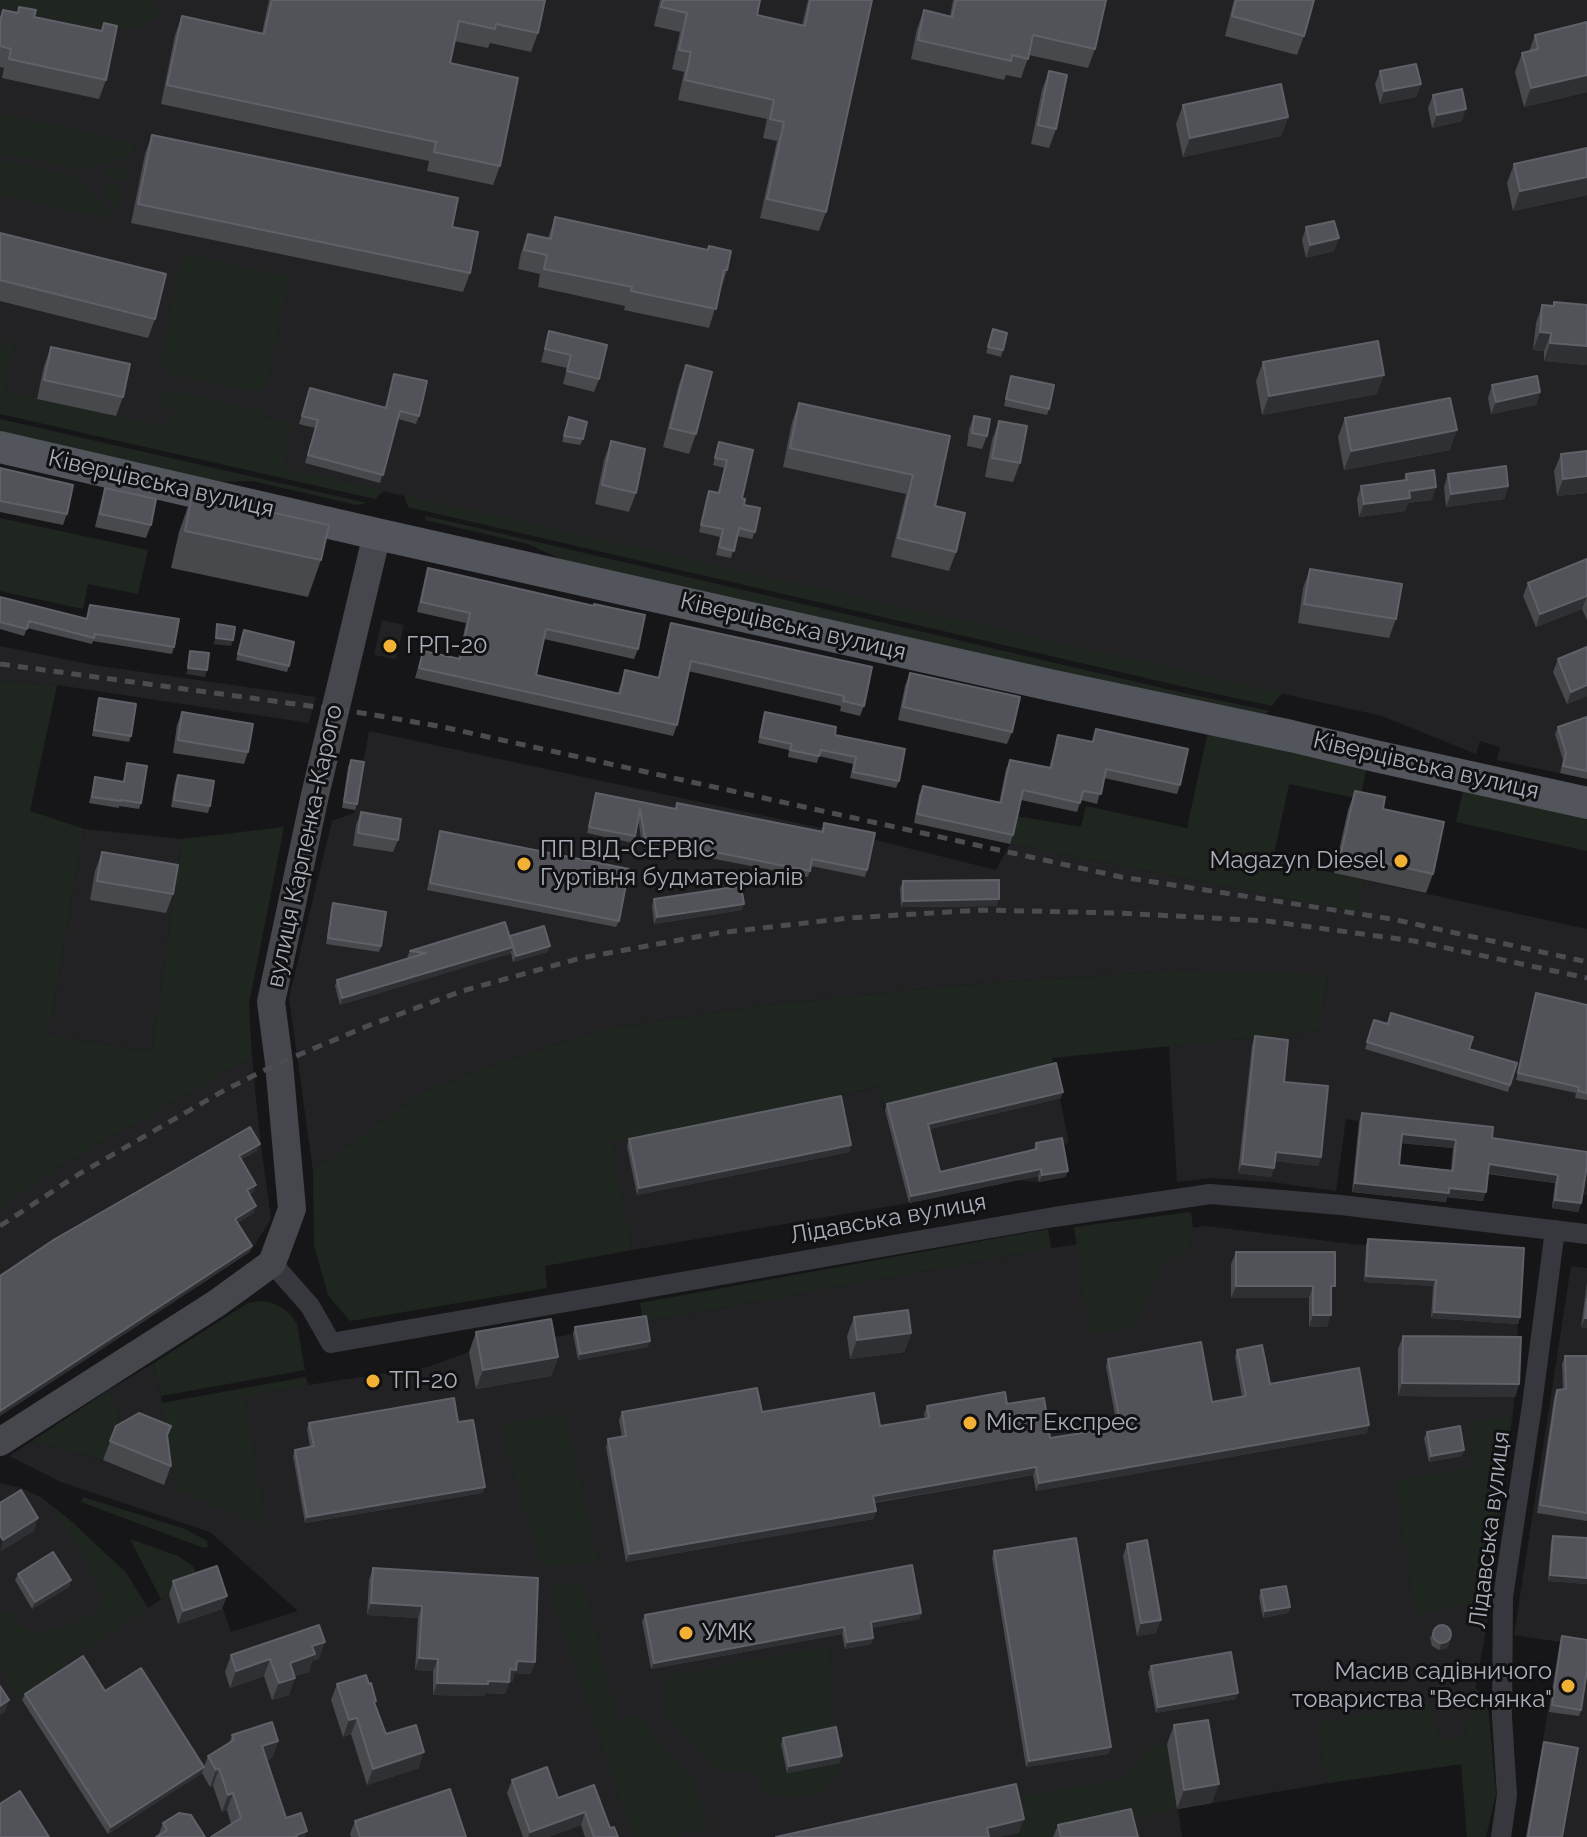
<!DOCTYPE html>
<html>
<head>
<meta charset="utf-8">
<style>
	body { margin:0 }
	canvas { display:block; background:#161618 }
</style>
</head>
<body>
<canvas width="1587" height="1837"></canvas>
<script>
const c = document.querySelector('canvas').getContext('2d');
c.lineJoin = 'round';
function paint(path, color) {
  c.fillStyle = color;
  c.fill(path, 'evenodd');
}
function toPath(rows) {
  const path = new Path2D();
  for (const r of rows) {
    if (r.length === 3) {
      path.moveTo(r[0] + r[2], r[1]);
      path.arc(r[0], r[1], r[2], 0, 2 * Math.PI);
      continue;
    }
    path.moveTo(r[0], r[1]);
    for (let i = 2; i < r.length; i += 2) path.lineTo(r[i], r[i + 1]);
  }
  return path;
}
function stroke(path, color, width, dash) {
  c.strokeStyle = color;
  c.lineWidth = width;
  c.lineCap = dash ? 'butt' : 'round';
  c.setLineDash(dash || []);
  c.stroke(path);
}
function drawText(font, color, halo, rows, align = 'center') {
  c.font = font + ' Raleway,sans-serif';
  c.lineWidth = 6;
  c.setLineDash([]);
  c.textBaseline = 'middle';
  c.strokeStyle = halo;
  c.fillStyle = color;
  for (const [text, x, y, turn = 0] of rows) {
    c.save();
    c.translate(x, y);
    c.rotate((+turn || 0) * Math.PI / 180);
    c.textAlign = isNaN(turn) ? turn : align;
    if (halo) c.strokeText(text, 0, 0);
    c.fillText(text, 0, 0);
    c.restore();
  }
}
const built = toPath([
	[0,0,1587,0,1587,779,1497,760,1500,747,1480,741,1476,754,1382,716,0,405],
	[382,620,404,625,396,659,374,655],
	[0,646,93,665,316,697,309,723,57,685,0,681],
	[369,731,872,839,996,870,1010,844,1357,912,1364,880,1587,929,1587,1195,1581,1194,1586,1161,1346,1119,1336,1191,1271,1182,1212,1178,1177,1182,1169,1046,1318,1031,1328,976,1172,971,960,985,769,1005,604,1029,484,1068,421,1094,313,1171,289,998,332,821,354,813],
	[84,829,182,839,152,1052,48,1035],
	[252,1057,259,1130,271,1219,250,1252,0,1416,0,1207,67,1162],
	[1054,1070,1069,1143,1060,1145,1039,1182,1017,1180,909,1203,632,1250,610,1142,880,1087,884,1110],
	[1206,1226,1352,1244,1521,1255,1514,1404,1493,1573,1471,1604,1488,1618,1462,1764,1328,1783,1178,1809,1182,1837,0,1837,0,1483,21,1488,41,1497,72,1522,126,1573,148,1608,169,1594,213,1579,231,1632,298,1611,210,1532,61,1482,9,1456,32,1441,103,1460,119,1420,109,1390,154,1363,164,1411,308,1385,428,1367,469,1352,643,1322,1051,1248],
	[1571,1266,1587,1268,1587,1837,1526,1837,1560,1642,1514,1635]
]);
const green = toPath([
	[0,0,152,0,160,15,132,28,103,30,0,7],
	[0,113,134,143,131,155,80,170,0,152],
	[0,160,78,177,116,217,111,219,0,195],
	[129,164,125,181,105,177,106,171],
	[104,183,123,187,118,208,102,192],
	[183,254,289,276,267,382,265,388,253,391,172,375,167,373,164,368,161,360],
	[0,341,14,344,5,391,170,427,175,409,158,405,160,398,172,391,265,412,264,418,292,424,283,468,384,491,375,499,0,414],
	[0,419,367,503,357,505,252,481,216,482,0,432],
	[404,495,1257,687,1282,693,1272,706,1185,687,408,507],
	[426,516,1184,693,1270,711,1258,718,562,560,528,544,425,520],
	[0,518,148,550,138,594,88,584,83,609,0,591],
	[0,681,57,685,30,811,84,829,48,1035,152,1052,182,839,284,827,249,1004,252,1057,67,1162,0,1207],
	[1208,731,1367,767,1360,799,1289,784,1273,859,1364,880,1357,912,1010,844,1016,816,1081,827,1086,806,1187,828],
	[1463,791,1587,819,1587,851,1456,822],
	[1172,971,1328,975,1318,1031,1052,1058,1054,1070,885,1110,879,1087,611,1142,632,1250,545,1266,547,1288,350,1321,328,1295,314,1245,313,1171,421,1094,484,1068,604,1029,769,1005,960,985],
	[1191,1212,1193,1228,1186,1254,1162,1261,1134,1328,1090,1334,1074,1227],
	[1048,1229,1051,1248,643,1322,640,1303],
	[261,1301,272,1303,281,1307,290,1314,297,1324,305,1370,161,1396,154,1363,248,1303],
	[306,1377,308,1385,244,1397,266,1526,176,1490,162,1403],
	[109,1390,119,1420,103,1460,32,1441],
	[565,1412,598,1563,542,1567,500,1426],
	[1512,1415,1493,1573,1471,1604,1416,1614,1395,1480,1473,1467,1468,1423],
	[83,1497,185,1529,207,1541,208,1546,205,1548,193,1544,81,1502],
	[53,1507,72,1522,126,1573,148,1608,67,1661,68,1671,22,1700,0,1667,0,1614,6,1610,25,1628,40,1632,53,1631,94,1614,101,1605,102,1595,85,1559],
	[130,1539,178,1556,193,1566,200,1583,169,1594,161,1599],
	[584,1585,617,1721,637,1715,692,1780,709,1826,676,1837,633,1837,548,1586],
	[828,1647,834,1734,787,1773,840,1763,829,1786,816,1794,783,1798,763,1793,758,1772,715,1769,664,1715,666,1676],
	[1474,1688,1487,1695,1496,1794,1486,1837,1467,1837,1461,1764,1328,1783,1316,1723,1430,1704,1439,1740,1466,1736],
	[1167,1744,1177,1809,1057,1837,1020,1837,1011,1797,1124,1780,1148,1748]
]);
const minor = toPath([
	[272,1263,310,1306,331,1343,1054,1217,1210,1194,1341,1205,1587,1234],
	[1501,1837,1507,1795,1502,1717,1503,1597,1532,1405,1555,1230]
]);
const secondary = toPath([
	[0,1442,217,1303,272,1263,292,1209,279,1063,271,1002,315,795,377,534]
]);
const primary = toPath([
	[0,447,377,534,1050,685,1291,736,1375,756,1587,803]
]);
const rail = toPath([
	[0,664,369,714,443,727,1121,877,1392,919,1587,962],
	[0,1226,79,1174,223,1091,279,1063,370,1025,462,991,581,958,718,933,849,918,982,910,1119,913,1267,921,1414,941,1587,978]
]);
const wall = toPath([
	[269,0,545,0,538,33,531,52,490,43,488,48,454,41,450,63,500,166,493,185,427,171,429,161,161,104,175,35,182,16,262,33],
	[660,0,760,0,757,15,802,25,808,0,872,0,826,212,819,231,760,218,777,141,763,138,767,119,678,100,684,72,672,69,680,32,654,26],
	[953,0,1106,0,1095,49,1088,68,1029,55,1021,78,1006,75,1004,80,911,59,917,29,924,10,950,16],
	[1234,0,1314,0,1304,36,1297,55,1225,36],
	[19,7,34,17,101,31,104,23,106,80,99,99,2,78,4,68,0,67,0,17,3,10,17,13],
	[1587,22,1587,92,1524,107,1515,72,1522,53,1529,52,1535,35],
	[1049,71,1056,129,1049,148,1031,144,1042,90],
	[1380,71,1421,84,1416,97,1380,104,1375,84],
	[1433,95,1462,121,1432,128,1428,108],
	[1183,105,1288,117,1281,136,1183,157,1176,124],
	[152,135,452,227,470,273,463,292,131,223,145,154],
	[1587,148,1587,195,1513,211,1507,183,1514,164],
	[555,217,727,270,709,328,624,310,625,306,538,287,540,274,518,269,521,253,528,234,548,238],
	[1306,227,1334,251,1306,258,1302,240],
	[0,233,155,319,148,338,0,301],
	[1554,302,1587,305,1587,365,1544,361,1544,351,1533,350,1536,323,1542,305,1553,305],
	[993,329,1003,350,1001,357,986,353],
	[549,331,599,379,594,392,563,384,567,368,541,362],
	[51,347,123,397,116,416,37,399,44,366],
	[1263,362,1377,394,1262,415,1256,381],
	[686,365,696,434,689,454,663,447,679,384],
	[394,374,419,416,416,424,398,419,380,483,305,463,315,428,299,424,310,388,385,408],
	[1011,376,1049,409,1047,415,1004,406],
	[1492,385,1540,392,1536,405,1491,414,1488,398],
	[799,403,950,436,935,506,956,552,949,571,891,557,906,494,783,467,792,422],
	[974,416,987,436,982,449,967,446,969,429],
	[569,417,583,439,580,445,562,442],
	[1345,418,1450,450,1344,470,1338,437],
	[999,421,1020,463,1013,482,985,477,992,440],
	[611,441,636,493,629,512,595,504,604,460],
	[719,442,755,532,752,539,737,536,731,558,716,555,720,537,699,532,709,491,718,493,724,468,713,465],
	[1587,451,1587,493,1557,496,1554,471,1561,454],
	[0,468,67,514,63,525,0,512],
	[1406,474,1432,500,1408,503,1405,511,1359,517,1357,499,1361,486,1404,480],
	[1448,474,1508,486,1504,499,1446,507,1444,487],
	[105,488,151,525,146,538,95,527,101,501],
	[192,495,321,560,308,597,171,568,179,532],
	[1587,559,1587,620,1582,609,1536,627,1523,596,1528,583],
	[428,568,638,649,634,659,544,639,536,675,618,693,625,670,658,677,668,633,671,623,872,667,864,706,860,716,840,711,841,706,688,671,677,725,673,736,415,678,423,651,458,659,466,623,417,612,425,578],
	[1310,569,1396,619,1389,638,1298,623,1303,588],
	[0,597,86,619,90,605,174,647,172,654,93,641,92,644,27,628,24,636,0,629],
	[244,630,289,666,287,672,236,660],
	[1587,647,1587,696,1567,704,1553,672,1558,659],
	[910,673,1012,732,1007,744,898,720,905,686],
	[99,698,131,736,129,742,92,736,97,705],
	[182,712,248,752,244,764,173,753,177,725],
	[765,712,835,735,899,781,896,788,850,778,853,764,819,756,817,763,788,757,789,750,758,743],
	[1587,717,1587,779,1560,773,1563,760,1555,734,1558,727],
	[1096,729,1180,785,1177,794,1104,778,1097,804,1081,800,1077,812,1021,800,1013,835,1010,844,914,823,919,795,923,786,999,803,1006,769,1010,760,1049,768,1058,735,1092,742],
	[351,760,357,804,355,810,342,808,348,767],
	[127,763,141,803,139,809,119,806,119,808,89,803,95,777,123,782],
	[178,775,210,806,208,813,171,807,175,782],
	[1355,791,1383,809,1433,874,1426,893,1334,873,1348,810],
	[596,793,675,809,677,803,821,832,824,823,867,870,865,877,811,866,808,877,642,845,638,818,633,843,587,833],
	[361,812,398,840,393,852,353,846,356,825],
	[440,831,619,921,616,927,427,890],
	[102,852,173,894,166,913,90,900,95,871],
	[903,881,997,906,901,907,900,888],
	[654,899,742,910,654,924,652,906],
	[333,903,381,946,379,952,326,944,331,910],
	[510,936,550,946,547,952,513,962,511,953,340,1005,335,986,337,980,411,958,407,957,410,951],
	[1536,993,1587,1005,1587,1100,1575,1098,1576,1093,1516,1080],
	[1374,1020,1517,1063,1508,1092,1365,1049],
	[1255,1036,1284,1082,1321,1157,1318,1166,1275,1161,1271,1177,1238,1173,1252,1045],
	[1061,1098,930,1129,940,1172,1034,1149,1036,1143,1068,1171,1065,1177,1039,1182,1038,1176,909,1203,885,1110,887,1104],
	[1362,1113,1492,1138,1587,1152,1581,1203,1578,1212,1552,1208,1555,1183,1488,1174,1483,1201,1447,1197,1446,1202,1352,1192,1359,1122],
	[1401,1143,1453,1148,1451,1170,1399,1165],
	[629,1139,851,1145,849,1152,637,1195,627,1146],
	[1368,1239,1520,1317,1518,1324,1431,1318,1433,1286,1364,1282,1366,1245],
	[1236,1252,1335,1252,1327,1327,1309,1327,1309,1298,1231,1298,1231,1264],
	[1587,1282,1587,1328,1581,1327],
	[854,1317,911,1333,904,1352,850,1359,847,1336],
	[575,1327,648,1347,578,1360,573,1333],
	[476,1332,558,1357,551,1376,476,1389,469,1352],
	[1403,1336,1519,1384,1515,1397,1398,1396,1398,1349],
	[1237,1350,1270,1384,1367,1433,1036,1491,1033,1475,874,1503,876,1511,873,1519,626,1562,606,1447,608,1439,622,1437,619,1420,622,1412,762,1412,880,1426,925,1419,924,1414,927,1406,1007,1404,1050,1438,1117,1427,1106,1366,1108,1359,1212,1402,1242,1397,1235,1357],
	[1565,1356,1587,1356,1587,1521,1537,1513,1554,1398,1557,1390,1563,1390,1562,1364],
	[309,1423,485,1487,482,1493,305,1523,293,1456,295,1450,310,1447,307,1429],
	[116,1426,167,1437,171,1466,164,1485,103,1460],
	[1427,1432,1462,1456,1429,1462,1424,1438],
	[1553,1536,1587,1538,1587,1584,1548,1581,1551,1542],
	[1127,1544,1156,1633,1137,1636,1123,1556],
	[994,1551,1111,1747,1108,1754,1026,1767,992,1558],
	[373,1568,535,1662,530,1674,515,1673,512,1682,509,1682,505,1694,485,1693,484,1696,433,1695,433,1671,415,1670,418,1618,367,1615,369,1580],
	[18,1574,71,1580,69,1587,32,1609,15,1580],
	[173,1581,222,1609,178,1624,169,1594],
	[1261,1590,1290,1607,1288,1613,1263,1618,1259,1597],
	[921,1613,919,1619,872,1628,873,1638,871,1644,845,1649,842,1634,651,1669,642,1621,645,1615],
	[1433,1632,1451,1638,1447,1648,1439,1650,1432,1646,1430,1638],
	[1562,1636,1581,1710,1579,1716,1549,1712,1560,1642],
	[231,1655,319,1659,312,1661,309,1672,295,1676,289,1695,272,1700,264,1676,230,1688,225,1672],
	[1151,1666,1236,1699,1156,1713,1148,1672],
	[337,1684,375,1704,386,1734,419,1768,367,1785,351,1734,343,1737,331,1700],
	[105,1691,204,1767,208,1756,229,1743,232,1735,278,1741,272,1758,267,1760,286,1818,307,1831,231,1824,227,1810,222,1812,213,1786,210,1787,202,1773,108,1834,22,1700,25,1694],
	[1174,1725,1212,1803,1177,1809,1167,1744],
	[783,1738,840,1763,787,1773,781,1744],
	[1544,1742,1562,1837,1526,1837,1542,1748],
	[512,1780,558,1798,594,1785,610,1828,618,1837,585,1837,581,1825,548,1837,523,1837,507,1793],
	[355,1821,466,1837,351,1837,350,1834],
	[163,1823,205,1837,158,1836],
	[1058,1825,1138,1837,1053,1837]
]);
const shadedWall = toPath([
	[1587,75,1587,92,1524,107,1531,88],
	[1421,84,1416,97,1380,104,1384,91],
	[1466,109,1462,121,1432,128,1437,115],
	[1288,117,1281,136,1183,157,1190,138],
	[1587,177,1587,195,1513,211,1520,191],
	[1339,238,1334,251,1306,258,1310,245],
	[1540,332,1551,333,1544,351,1533,350],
	[1550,343,1587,346,1587,365,1544,361],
	[1384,375,1377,394,1262,415,1269,396],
	[1540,392,1536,405,1491,414,1496,402],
	[1457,430,1450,450,1344,470,1351,451],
	[1587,476,1587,493,1557,496,1563,479],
	[1508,486,1504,499,1446,507,1451,494],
	[1436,487,1432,500,1408,503,1405,511,1359,517,1364,504,1409,491],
	[1587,596,1582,609,1536,627,1540,614],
	[216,638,233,640,231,646,213,644],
	[188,668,207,670,205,677,186,674],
	[1587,685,1587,696,1567,704,1571,692],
	[999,899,997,906,901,907,903,901],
	[744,904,742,910,654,924,657,917],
	[550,946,547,952,513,962,516,956],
	[513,947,510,954,340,1005,342,998],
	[1063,1092,1061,1098,926,1130,928,1124],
	[1402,1134,1456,1140,1453,1148,1399,1143],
	[260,1144,257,1151,236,1163,239,1156],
	[851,1145,849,1152,637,1195,639,1188],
	[1276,1152,1321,1157,1318,1166,1273,1161],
	[1242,1164,1274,1168,1271,1177,1238,1173],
	[1489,1164,1558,1175,1555,1183,1486,1173],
	[1041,1169,1038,1176,909,1203,911,1196],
	[1068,1171,1065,1177,1039,1182,1042,1175],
	[1355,1183,1449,1188,1486,1192,1483,1201,1447,1197,1446,1202,1352,1192],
	[256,1185,254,1192,245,1197,247,1190],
	[1555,1200,1581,1203,1578,1212,1552,1208],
	[256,1206,254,1213,233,1226,235,1219],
	[252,1246,250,1252,0,1416,0,1411],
	[1366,1276,1436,1280,1433,1286,1364,1282],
	[1236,1286,1313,1286,1309,1298,1231,1298],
	[1434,1312,1520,1317,1518,1324,1431,1318],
	[1313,1315,1331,1315,1327,1327,1309,1327],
	[1585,1318,1587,1318,1587,1328,1581,1327],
	[911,1333,904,1352,850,1359,857,1340],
	[650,1341,648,1347,578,1360,580,1354],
	[558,1357,551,1376,476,1389,483,1370],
	[1402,1383,1519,1384,1515,1397,1398,1396],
	[1369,1425,1367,1433,1036,1491,1039,1483],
	[1464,1450,1462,1456,1429,1462,1431,1456],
	[1036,1467,1033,1475,870,1503,873,1496],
	[485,1487,482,1493,305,1523,307,1517],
	[876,1511,873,1519,626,1562,629,1554],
	[38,1518,34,1531,0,1552,3,1540],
	[1550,1575,1587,1578,1587,1584,1548,1581],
	[71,1580,69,1587,32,1609,35,1602],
	[227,1596,222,1609,178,1624,183,1611],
	[371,1603,422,1606,418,1618,367,1615],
	[1290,1607,1288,1613,1263,1618,1265,1611],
	[921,1613,919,1619,868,1629,871,1622],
	[1161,1620,1156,1633,1137,1636,1141,1623],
	[844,1627,842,1634,651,1669,654,1663],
	[873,1638,871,1644,845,1649,847,1642],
	[1451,1638,1447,1648,1439,1650,1441,1644],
	[325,1642,319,1659,312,1661,309,1672,284,1680,290,1663,312,1646],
	[419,1658,438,1659,433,1671,415,1670],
	[270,1659,264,1676,230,1688,236,1671],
	[517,1661,535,1662,530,1674,515,1673,512,1682,505,1681,510,1669],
	[295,1678,289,1695,272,1700,279,1683],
	[488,1681,509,1682,505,1694,485,1693,484,1696,433,1695,437,1683],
	[1238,1693,1236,1699,1156,1713,1158,1707],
	[9,1700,5,1712,0,1715,0,1706],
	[357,1718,351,1734,343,1737,349,1720],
	[278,1741,272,1758,256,1763,262,1746],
	[1111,1747,1108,1754,1026,1767,1029,1761],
	[424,1752,419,1768,367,1785,373,1769],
	[842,1756,840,1763,787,1773,789,1766],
	[204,1767,202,1773,108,1834,111,1827],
	[219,1768,213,1786,210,1787,216,1770],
	[1219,1784,1212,1803,1177,1809,1184,1790],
	[233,1793,227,1810,222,1812,228,1795],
	[585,1812,581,1825,548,1837,528,1837,530,1832],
	[1024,1819,1019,1833,1000,1837,984,1837,987,1828],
	[307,1831,305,1837,295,1837,296,1835]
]);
const building = toPath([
	[272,0,545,0,538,33,496,24,495,29,459,21,450,63,518,78,500,166,434,152,436,142,167,85,182,16,264,34,272,0],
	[663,0,760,0,757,15,805,26,810,0,872,0,826,212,767,199,784,122,770,119,774,100,685,80,691,52,679,50,687,13,661,7,663,0],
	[956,0,1106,0,1095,49,1033,35,1028,59,1012,55,1011,61,918,40,924,10,952,17,956,0],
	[1236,0,1314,0,1304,36,1232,16,1236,0],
	[19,7,36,10,34,17,102,31,104,23,117,26,106,80,9,59,11,49,0,46,0,23,3,10,18,13,19,7],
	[1587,22,1587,75,1531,88,1522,53,1538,49,1535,35,1587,22],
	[1416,64,1421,84,1384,91,1380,71,1416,64],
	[1049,71,1067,75,1056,129,1038,125,1049,71],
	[1281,84,1288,117,1190,138,1183,105,1281,84],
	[1462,89,1466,109,1437,115,1433,95,1462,89],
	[152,135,458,198,452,227,478,232,470,273,138,204,152,135],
	[1587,148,1587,177,1520,191,1514,164,1587,148],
	[555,217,708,250,709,246,731,251,727,270,724,270,716,309,631,291,632,287,544,269,547,255,524,250,528,234,551,239,555,217],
	[1334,221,1339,238,1310,245,1306,227,1334,221],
	[0,233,166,274,155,319,0,280,0,233],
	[1554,302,1587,305,1587,346,1550,343,1551,333,1540,332,1542,305,1554,306,1554,302],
	[993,329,1007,333,1003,350,988,347,993,329],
	[549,331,607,345,599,379,567,371,571,355,545,349,549,331],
	[1378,341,1384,375,1269,396,1263,362,1378,341],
	[51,347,130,364,123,397,44,380,51,347],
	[686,365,712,372,696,434,670,428,686,365],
	[394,374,427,381,419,416,400,411,383,475,308,455,318,420,302,416,310,388,386,408,394,374],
	[1011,376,1054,385,1049,409,1006,399,1011,376],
	[1537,376,1540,392,1496,402,1492,385,1537,376],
	[1450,398,1457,430,1351,451,1345,418,1450,398],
	[799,403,950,436,935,506,965,513,956,552,898,538,913,475,790,448,799,403],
	[974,416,990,419,987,436,972,433,974,416],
	[569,417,587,422,583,439,564,436,569,417],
	[999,421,1027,426,1020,463,992,458,999,421],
	[611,441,645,449,636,493,602,485,611,441],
	[719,442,753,450,742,498,745,499,744,505,760,508,755,532,739,528,734,551,719,547,723,529,701,525,709,491,719,493,727,460,715,458,719,442],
	[1587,451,1587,476,1563,479,1561,454,1587,451],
	[1506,466,1508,486,1451,494,1448,474,1506,466],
	[0,468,73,485,67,514,0,501,0,468],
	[1434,470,1436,487,1409,491,1410,498,1364,504,1361,486,1407,480,1406,474,1434,470],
	[105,488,156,499,151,525,100,514,105,488],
	[192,495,329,525,321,560,185,531,192,495],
	[1587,559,1587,596,1540,614,1528,583,1587,559],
	[428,568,594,606,594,604,645,615,638,649,546,629,536,675,620,694,625,670,659,678,671,623,872,667,864,706,843,701,844,696,691,661,677,725,419,668,423,651,460,659,470,613,421,602,428,568],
	[1310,569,1402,584,1396,619,1304,604,1310,569],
	[0,597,87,619,90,605,179,619,174,647,95,634,94,638,29,621,27,629,0,622,0,597],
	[217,624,235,627,233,640,216,638,217,624],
	[244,630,294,642,289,666,238,654,244,630],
	[1587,647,1587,685,1571,692,1558,659,1587,647],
	[190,651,209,653,207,670,188,668,190,651],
	[910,673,1020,697,1012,732,903,707,910,673],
	[99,698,136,704,131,736,94,730,99,698],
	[182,712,253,724,248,752,178,740,182,712],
	[765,712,836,727,835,735,905,749,899,781,853,772,856,757,821,750,819,756,790,750,792,744,760,737,765,712],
	[1587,717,1587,771,1563,766,1566,753,1558,727,1587,717],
	[1096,729,1188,749,1180,785,1106,769,1101,794,1083,791,1080,803,1023,790,1013,835,917,814,923,786,1001,803,1010,760,1051,768,1058,735,1093,742,1096,729],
	[351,760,364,762,357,804,344,802,351,760],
	[127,763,147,766,141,803,121,800,121,801,92,797,95,777,124,782,127,763],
	[178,775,214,781,210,806,174,800,178,775],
	[1355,791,1385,797,1383,809,1444,822,1433,874,1341,853,1355,791],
	[596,793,676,809,677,803,823,832,824,823,875,833,867,870,812,859,810,871,645,838,640,809,635,836,589,827,596,793],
	[361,812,401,819,398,840,358,833,361,812],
	[440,831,629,869,619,921,430,883,440,831],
	[102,852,178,865,173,894,97,881,102,852],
	[999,880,999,899,903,901,903,881,999,880],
	[741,886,744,904,657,917,654,899,741,886],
	[333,903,386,912,381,946,328,938,333,903],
	[505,922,513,947,342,998,337,980,426,953,410,951,505,922],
	[544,926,550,946,516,956,510,936,544,926],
	[1536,993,1587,1005,1587,1093,1578,1091,1579,1087,1518,1073,1536,993],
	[1391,1013,1473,1037,1469,1049,1517,1063,1510,1085,1367,1042,1374,1020,1388,1024,1391,1013],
	[1255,1036,1288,1040,1284,1082,1328,1086,1321,1157,1276,1152,1274,1168,1242,1164,1255,1036],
	[1056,1063,1063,1092,928,1124,940,1172,1037,1149,1036,1143,1062,1138,1068,1171,1042,1175,1041,1169,911,1196,887,1104,1056,1063],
	[841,1096,851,1145,639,1188,629,1139,841,1096],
	[1362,1113,1493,1127,1492,1138,1587,1152,1587,1165,1581,1203,1555,1200,1558,1175,1489,1164,1486,1192,1449,1188,1449,1193,1355,1183,1362,1113],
	[1402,1134,1456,1140,1453,1171,1399,1165,1402,1134],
	[250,1127,260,1144,239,1156,256,1185,247,1190,256,1206,235,1219,252,1246,0,1411,0,1276,55,1239,250,1127],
	[1368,1239,1524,1248,1520,1317,1434,1312,1436,1280,1366,1276,1368,1239],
	[1236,1252,1335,1252,1335,1286,1331,1286,1331,1315,1313,1315,1313,1286,1236,1286,1236,1252],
	[1587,1299,1587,1318,1585,1318,1587,1299],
	[908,1310,911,1333,857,1340,854,1317,908,1310],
	[646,1316,650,1341,580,1354,575,1327,646,1316],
	[551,1319,558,1357,483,1370,476,1332,551,1319],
	[1403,1336,1521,1337,1519,1384,1402,1383,1403,1336],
	[1201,1342,1212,1402,1246,1396,1237,1350,1262,1345,1270,1384,1359,1368,1369,1425,1039,1483,1036,1467,873,1496,876,1511,629,1554,608,1439,626,1436,622,1412,757,1388,762,1412,874,1393,880,1426,929,1418,927,1406,1005,1392,1007,1404,1044,1398,1050,1438,1121,1427,1108,1359,1201,1342],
	[1565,1356,1587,1356,1587,1513,1540,1505,1557,1390,1566,1389,1565,1356],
	[454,1398,458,1422,473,1420,485,1487,307,1517,295,1450,314,1446,309,1423,454,1398],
	[139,1413,171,1426,167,1435,171,1466,110,1441,116,1426,139,1413],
	[1460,1426,1464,1450,1431,1456,1427,1432,1460,1426],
	[21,1490,38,1518,3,1540,0,1535,0,1503,21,1490],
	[1553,1536,1587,1538,1587,1578,1550,1575,1553,1536],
	[1076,1538,1111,1747,1029,1761,994,1551,1076,1538],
	[1147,1540,1161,1620,1141,1623,1127,1544,1147,1540],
	[53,1552,71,1580,35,1602,18,1574,53,1552],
	[912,1565,921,1613,871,1622,873,1638,847,1642,844,1627,654,1663,645,1615,912,1565],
	[217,1566,227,1596,183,1611,173,1581,217,1566],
	[373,1568,538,1578,535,1662,517,1661,516,1670,510,1669,509,1682,488,1681,488,1684,437,1683,438,1659,419,1658,422,1606,371,1603,373,1568],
	[1286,1586,1290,1607,1265,1611,1261,1590,1286,1586],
	[1442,1634,9],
	[319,1625,325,1642,312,1646,315,1654,290,1663,295,1678,279,1683,270,1659,236,1671,231,1655,319,1625],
	[1562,1636,1587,1640,1587,1670,1581,1710,1552,1705,1562,1636],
	[1231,1652,1238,1693,1158,1707,1151,1666,1231,1652],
	[83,1656,105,1691,141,1668,204,1767,111,1827,25,1694,83,1656],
	[366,1675,369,1684,371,1683,376,1701,374,1702,386,1734,416,1725,424,1752,373,1769,357,1718,349,1720,337,1684,366,1675],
	[0,1686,9,1700,0,1706,0,1686],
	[1208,1720,1219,1784,1184,1790,1174,1725,1208,1720],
	[272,1722,278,1741,262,1746,286,1818,301,1813,307,1831,296,1835,297,1837,211,1837,241,1818,233,1793,228,1795,219,1768,216,1770,208,1756,234,1740,232,1735,272,1722],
	[836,1727,842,1756,789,1766,783,1738,836,1727],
	[1544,1742,1578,1748,1562,1837,1528,1837,1544,1742],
	[547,1767,558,1798,594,1785,610,1828,614,1827,618,1837,594,1837,585,1812,530,1832,512,1780,547,1767],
	[1016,1784,1024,1819,987,1828,989,1837,776,1837,1016,1784],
	[450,1789,466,1837,360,1837,355,1821,450,1789],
	[20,1791,49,1837,0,1837,0,1804,20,1791],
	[1131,1809,1138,1837,1061,1837,1058,1825,1131,1809],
	[179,1813,191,1815,205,1837,156,1837,167,1830,163,1823,179,1813]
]);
const markers = [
	[390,646,8,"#f2b134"],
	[1401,861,8,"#f2b134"],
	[524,864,8,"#f2b134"],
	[373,1381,8,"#f2b134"],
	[970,1423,8,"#f2b134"],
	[686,1633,8,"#f2b134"],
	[1568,1686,8,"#f2b134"]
];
const streetNames = [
	["Ківерцівська вулиця",161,484,13],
	["Ківерцівська вулиця",793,627,13],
	["Ківерцівська вулиця",1426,766,13],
	["вулиця Карпенка-Карого",305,846,-78],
	["Лідавська вулиця",888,1219,-10],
	["Лідавська вулиця",1490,1530,-83]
];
const poiNames = [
	["ГРП-20",406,646],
	["ПП ВІД-СЕРВІС",540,850],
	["Гуртівня будматеріалів",540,878],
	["Magazyn Diesel",1385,861,"right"],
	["ТП-20",389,1381],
	["Міст Експрес",986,1423],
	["УМК",702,1633],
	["Масив садівничого",1552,1672,"right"],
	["товариства \"Веснянка\"",1552,1700,"right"]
];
paint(built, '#222225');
paint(green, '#1e261f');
stroke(minor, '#37383d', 20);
stroke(secondary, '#45474d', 28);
stroke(primary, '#53555c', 32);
stroke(rail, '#4a4c52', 5, [10, 8]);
paint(wall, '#47494d');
paint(shadedWall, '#2f3033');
paint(building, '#525359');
stroke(building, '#5f6168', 2);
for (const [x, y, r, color] of markers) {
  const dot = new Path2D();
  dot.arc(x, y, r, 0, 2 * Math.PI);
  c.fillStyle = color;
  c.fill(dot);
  stroke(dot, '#111113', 3);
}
drawText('24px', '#a8adb8', '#111113', streetNames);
drawText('24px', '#a8adb8', '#111113', poiNames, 'left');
</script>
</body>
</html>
